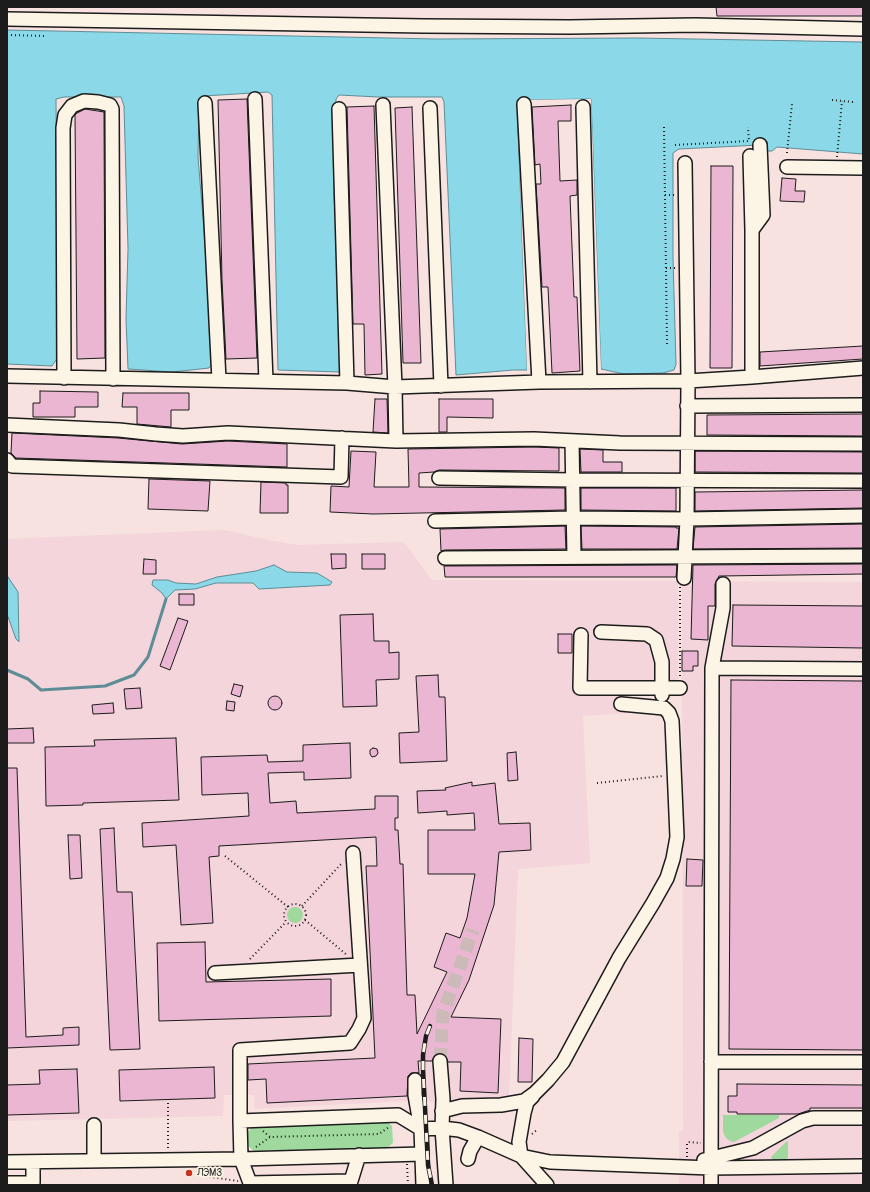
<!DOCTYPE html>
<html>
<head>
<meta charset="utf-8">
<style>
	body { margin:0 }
	#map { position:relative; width:870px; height:1192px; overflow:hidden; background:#f7e2df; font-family:Pangolin,sans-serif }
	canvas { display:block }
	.frame { position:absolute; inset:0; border:8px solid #1c1c1c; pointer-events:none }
</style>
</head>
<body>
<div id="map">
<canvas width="870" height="1192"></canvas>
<div class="frame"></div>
</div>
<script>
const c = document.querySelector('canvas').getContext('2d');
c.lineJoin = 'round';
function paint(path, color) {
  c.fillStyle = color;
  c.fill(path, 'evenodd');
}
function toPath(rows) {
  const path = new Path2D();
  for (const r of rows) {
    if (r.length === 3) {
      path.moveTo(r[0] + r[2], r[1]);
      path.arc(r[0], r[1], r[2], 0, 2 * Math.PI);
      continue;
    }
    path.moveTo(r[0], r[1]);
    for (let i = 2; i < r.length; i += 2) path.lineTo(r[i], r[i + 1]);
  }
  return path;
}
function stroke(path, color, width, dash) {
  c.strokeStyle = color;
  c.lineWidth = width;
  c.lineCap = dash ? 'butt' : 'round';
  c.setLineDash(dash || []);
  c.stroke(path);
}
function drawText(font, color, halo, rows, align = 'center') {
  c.font = font + ' Pangolin,sans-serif';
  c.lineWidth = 3.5;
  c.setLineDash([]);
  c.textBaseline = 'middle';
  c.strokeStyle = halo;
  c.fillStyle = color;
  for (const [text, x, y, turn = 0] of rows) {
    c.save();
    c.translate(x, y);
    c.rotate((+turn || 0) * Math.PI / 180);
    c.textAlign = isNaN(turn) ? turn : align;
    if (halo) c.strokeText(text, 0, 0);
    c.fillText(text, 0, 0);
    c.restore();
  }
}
const built = toPath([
	[224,530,273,541,298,545,404,542,432,580,678,581,678,693,628,694,629,713,583,716,590,863,518,869,509,1099,443,1105,425,1100,255,1109,254,1095,224,1095,223,1116,7,1121,7,539],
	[682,581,863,582,863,1185,679,1185,679,1131,683,1130]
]);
const green = toPath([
	[295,915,8],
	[723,1115,779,1115,779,1118,734,1142,730,1141,726,1138,723,1132],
	[387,1121,392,1126,393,1143,387,1148,254,1151,248,1146,248,1132,253,1126],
	[787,1141,788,1142,788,1158,786,1160,773,1160,771,1157]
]);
const water = toPath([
	[7,30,436,39,637,38,863,42,863,154,777,147,772,151,765,151,760,145,679,149,673,153,673,258,676,364,674,370,663,373,624,374,601,369,591,99,517,100,527,370,513,370,456,375,444,102,442,97,378,97,339,95,336,99,334,194,342,366,339,372,278,370,272,95,268,92,204,96,199,100,198,157,206,255,213,362,209,368,172,372,128,369,126,319,128,249,124,106,121,97,64,97,56,99,58,357,52,366,7,364,7,30],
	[274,565,287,572,317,573,332,582,330,585,259,589,253,583,216,583,195,589,175,590,166,599,162,593,152,585,153,580,168,580,176,583,196,584,217,577,256,571,274,565],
	[8,577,18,592,19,642,16,639,7,614,7,582,8,577]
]);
const pier = toPath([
	[591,99,601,369,599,369,589,101,519,102,529,370,527,370,517,100]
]);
const stream = toPath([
	[7,670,28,679,41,690,105,686,134,675,148,657,166,599]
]);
const building = toPath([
	[716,7,863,7,863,16,717,16,716,7],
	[247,99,257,358,226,359,222,280,218,100,247,99],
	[571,105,571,121,558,121,560,181,577,180,577,195,570,196,574,297,577,297,580,371,552,373,548,287,542,287,536,184,541,184,540,164,535,165,532,107,571,105],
	[374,106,382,374,365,375,364,324,353,324,347,107,374,106],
	[412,107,421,363,403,363,395,108,412,107],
	[85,109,104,112,105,358,77,359,75,115,77,113,85,109],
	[711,166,733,166,732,368,710,368,711,166],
	[782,178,796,179,795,191,805,191,804,202,780,201,782,178],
	[863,346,863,359,760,366,760,352,863,346],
	[40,391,98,392,98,407,75,407,75,417,33,417,33,403,40,403,40,391],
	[123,393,189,393,189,410,171,410,171,427,137,424,137,407,122,407,123,393],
	[375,399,387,399,388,433,373,432,375,399],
	[439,399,493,399,493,418,447,417,447,432,439,432,439,399],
	[863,414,863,436,707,435,707,415,863,414],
	[12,433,118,438,182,444,228,441,287,444,287,467,16,458,11,453,12,433],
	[534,447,559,448,559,471,439,470,434,472,419,473,419,487,565,488,565,510,373,514,330,512,331,486,349,487,351,451,376,452,374,487,409,487,408,449,534,447],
	[580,449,603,450,603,462,622,462,622,472,581,472,580,449],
	[695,451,863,452,863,473,695,472,695,451],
	[149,479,210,481,208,511,148,509,149,479],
	[261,482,286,483,286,485,288,485,288,513,260,513,261,482],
	[581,488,676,488,676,511,581,510,581,488],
	[863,490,863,508,695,511,695,492,863,490],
	[863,524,863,548,693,549,695,527,863,524],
	[565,526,566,549,445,550,441,551,440,529,565,526],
	[581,526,676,527,676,528,679,528,677,549,582,549,581,526],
	[331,554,346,554,346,568,332,569,331,554],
	[362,554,385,554,385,569,362,569,362,554],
	[144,559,156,560,156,574,143,574,144,559],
	[863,564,863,574,719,576,715,584,715,606,708,606,708,640,691,639,693,565,863,564],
	[677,565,676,577,445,577,444,566,677,565],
	[179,594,194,594,194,605,179,605,179,594],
	[733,605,863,606,863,648,732,646,733,605],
	[373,614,374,641,389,641,389,653,399,652,399,679,376,680,377,706,343,707,340,615,373,614],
	[178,618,188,621,170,670,160,666,178,618],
	[558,634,572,634,572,653,558,653,558,634],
	[682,651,698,651,698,666,693,666,693,671,682,671,682,651],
	[438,675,439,697,445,697,447,761,400,763,399,733,419,732,416,676,438,675],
	[731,680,863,681,863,1050,729,1049,731,680],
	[234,684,243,686,240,697,231,694,234,684],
	[140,688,142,708,126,709,124,689,140,688],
	[275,703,7],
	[227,701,235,702,234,711,226,710,227,701],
	[113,703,114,713,93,714,92,705,113,703],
	[33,728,34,743,7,743,7,729,33,728],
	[176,738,179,800,83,803,83,805,46,806,45,747,95,746,94,740,176,738],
	[350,743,351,778,304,780,304,772,268,773,270,803,296,801,297,813,375,809,375,796,398,796,398,818,395,818,395,830,398,830,400,864,403,864,407,995,415,995,417,1034,447,972,434,967,446,933,460,938,467,918,475,874,428,874,428,830,475,830,474,813,447,815,447,811,418,813,417,791,446,790,445,788,472,782,472,786,495,783,499,824,530,823,531,850,499,852,494,905,469,980,451,1017,501,1019,498,1093,460,1091,461,1062,448,1062,446,1056,440,1053,435,1055,432,1061,418,1061,419,1073,411,1073,408,1076,407,1096,267,1103,266,1079,248,1080,248,1064,375,1058,366,866,377,866,376,837,219,846,219,856,209,857,213,923,181,925,176,845,143,847,142,823,249,816,248,793,202,795,201,757,267,755,268,762,303,761,303,745,350,743],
	[373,748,377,749,378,753,376,756,372,757,370,754,370,750,373,748],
	[516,752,518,780,508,781,507,753,516,752],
	[7,768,17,768,26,1037,63,1035,63,1028,79,1027,79,1045,7,1048,7,768],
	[114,828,117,892,132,892,140,1049,110,1050,100,829,114,828],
	[68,835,80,835,82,878,70,879,68,835],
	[687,859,703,860,702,886,686,886,687,859],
	[205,942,206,982,331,979,331,1016,159,1021,157,943,205,942],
	[519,1038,533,1039,532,1082,518,1082,519,1038],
	[214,1067,215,1098,120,1101,119,1070,214,1067],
	[77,1069,79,1113,7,1115,7,1085,40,1084,39,1070,77,1069],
	[737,1084,863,1085,863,1108,810,1108,810,1110,798,1114,737,1114,737,1112,728,1112,728,1096,737,1096,737,1084]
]);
const minorTunnel = toPath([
	[440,1061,443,1013,473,930]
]);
const path = toPath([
	[7,35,47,36],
	[832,100,853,102],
	[664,127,667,344],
	[675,145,749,141,748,127],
	[787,153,792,104],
	[837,157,842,101],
	[665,195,674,195],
	[666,268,676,268],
	[680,587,680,676],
	[597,783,663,776],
	[225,856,288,907],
	[295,915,11],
	[302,906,342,863],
	[305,920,347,955],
	[250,959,286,922],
	[168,1099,168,1148],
	[263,1131,270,1137,379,1134,389,1127],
	[532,1134,538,1129],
	[256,1147,270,1137],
	[687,1157,687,1144,688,1142,701,1143],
	[407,1164,408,1185],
	[200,1171,204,1176,238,1181]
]);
const minor = toPath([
	[7,19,424,26,570,27,695,25,863,29],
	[255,99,266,381],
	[205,103,219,380],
	[524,104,539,382],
	[383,105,395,387,396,441],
	[583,107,590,382],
	[430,108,441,386],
	[339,109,347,383],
	[750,156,752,230,752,377],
	[787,167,863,168],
	[752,230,763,215,760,145],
	[7,376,347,383,395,387,539,382,688,381,752,377,863,368],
	[64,378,63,128,65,115,72,106,84,101,98,102,110,105,112,109,113,379],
	[687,406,863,405],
	[7,425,119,430,156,434,183,436,228,433,396,441,534,439,620,443,863,444],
	[572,441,574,557],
	[7,460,12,466,341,477,342,438],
	[439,478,573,480,863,481],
	[435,521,573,518,687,519,863,516],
	[445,558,863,556],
	[684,578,687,519,688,381,685,163],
	[601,632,647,634,656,640,662,662,662,695],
	[581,635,580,688,680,688],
	[712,668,863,669],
	[215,973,360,965],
	[440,1061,443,1099,442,1128,446,1185],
	[711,1062,863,1062],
	[415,1080,415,1095,421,1129,423,1185],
	[533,1096,527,1102,524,1113,519,1142,521,1156,547,1185],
	[442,1111,462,1106,501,1105,524,1101,535,1093,548,1080,563,1062,619,958,653,903,667,878,673,859,677,837,672,721,669,713,664,708,621,704],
	[240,1121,240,1050,350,1043,359,1029,364,1018,353,853],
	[359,1155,351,1181,250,1183,241,1159,240,1121,398,1115,421,1129,442,1128,459,1130,478,1137,521,1156,550,1162,711,1168,863,1166],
	[468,1159,470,1151,478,1137],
	[704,1160,753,1148,802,1121,813,1118,863,1118],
	[94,1161,94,1125],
	[7,1162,241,1159,422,1154],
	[7,1183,33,1183,33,1162],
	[711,1185,712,668,723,608,723,584]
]);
const rail = toPath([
	[430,1026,426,1036,423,1055,423,1069,428,1165,432,1185]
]);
const markers = [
	[189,1173,4,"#c8321e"]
];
const poiNames = [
	["ЛЭМЗ",197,1173]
];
paint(built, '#f3d5db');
paint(green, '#a0d99e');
paint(water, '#8ad8e8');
stroke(water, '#5e8d96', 1);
paint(pier, '#f7e2df');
stroke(stream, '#5e8d96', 3);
paint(building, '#ebb6d2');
stroke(building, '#1c1c1c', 1);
stroke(minorTunnel, '#cbbab8', 13, [13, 6]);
stroke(minor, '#1c1c1c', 16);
stroke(path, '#1c1c1c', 2, [1, 3]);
stroke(minor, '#fcf5e5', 13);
stroke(rail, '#1c1c1c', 4.5);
stroke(rail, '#fcf5e5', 3, [9]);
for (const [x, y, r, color] of markers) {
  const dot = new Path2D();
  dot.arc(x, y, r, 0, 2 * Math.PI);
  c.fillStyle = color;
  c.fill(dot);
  stroke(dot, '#fcf5e5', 1.5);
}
drawText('10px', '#1c1c1c', '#fcf5e5', poiNames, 'left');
</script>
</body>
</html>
